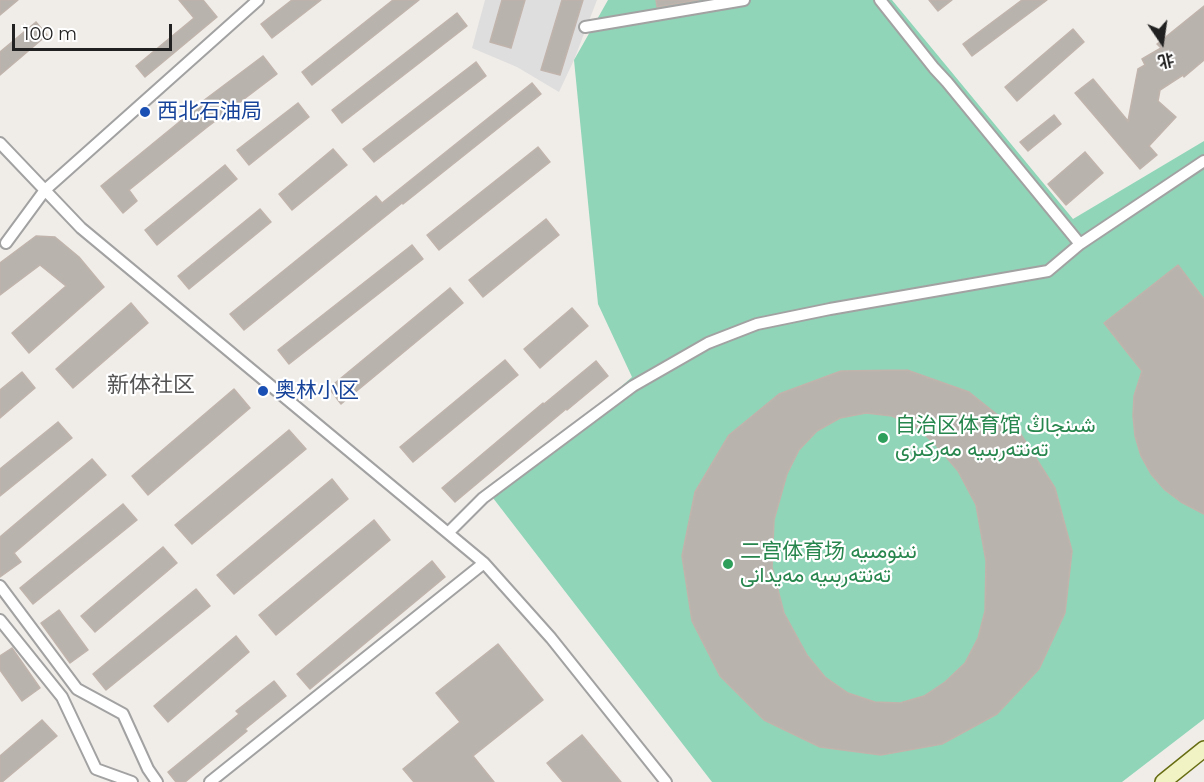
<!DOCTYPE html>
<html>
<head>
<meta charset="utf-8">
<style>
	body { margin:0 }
	#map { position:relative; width:1204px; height:782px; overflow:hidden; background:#f0ede9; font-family:Montserrat,"Noto Sans SC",sans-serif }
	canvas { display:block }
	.north { position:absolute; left:1132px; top:12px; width:60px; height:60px; -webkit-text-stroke:4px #fff; paint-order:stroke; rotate:167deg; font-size:16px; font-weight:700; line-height:24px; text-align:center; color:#212121 }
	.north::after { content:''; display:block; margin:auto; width:21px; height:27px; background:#212121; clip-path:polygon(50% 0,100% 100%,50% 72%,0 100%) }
	.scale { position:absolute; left:12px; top:24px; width:160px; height:27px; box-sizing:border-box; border:3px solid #212121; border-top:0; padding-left:8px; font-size:18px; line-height:21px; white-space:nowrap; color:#212121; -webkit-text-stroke:4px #fff; paint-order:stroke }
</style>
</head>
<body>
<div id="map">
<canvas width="1204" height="782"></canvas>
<div class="north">北</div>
<div class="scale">100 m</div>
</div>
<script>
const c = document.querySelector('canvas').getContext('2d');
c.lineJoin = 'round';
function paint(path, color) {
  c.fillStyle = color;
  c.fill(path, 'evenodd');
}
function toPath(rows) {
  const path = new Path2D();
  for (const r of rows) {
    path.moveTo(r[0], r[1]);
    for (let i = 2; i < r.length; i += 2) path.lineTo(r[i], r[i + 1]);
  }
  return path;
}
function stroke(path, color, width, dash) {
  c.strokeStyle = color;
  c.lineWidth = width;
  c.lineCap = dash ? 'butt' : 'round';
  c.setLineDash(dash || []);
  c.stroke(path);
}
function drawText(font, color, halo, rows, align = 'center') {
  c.font = font + ' Montserrat,Vazirmatn,"Noto Sans SC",sans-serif';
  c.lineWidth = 4.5;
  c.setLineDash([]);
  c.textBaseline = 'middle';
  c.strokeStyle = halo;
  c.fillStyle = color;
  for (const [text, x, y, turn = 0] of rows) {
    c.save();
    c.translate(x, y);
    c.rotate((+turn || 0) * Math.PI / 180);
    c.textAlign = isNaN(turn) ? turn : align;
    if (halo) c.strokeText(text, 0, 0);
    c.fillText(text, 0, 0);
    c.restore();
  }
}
const residential = toPath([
	[485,0,597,0,574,60,559,92,517,67,472,48]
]);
const pitch = toPath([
	[608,0,892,0,1073,219,1204,141,1204,719,1122,782,712,782,493,498,632,377,598,304,574,60]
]);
const building = toPath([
	[0,0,18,0,0,15,0,0],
	[179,0,203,0,217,17,145,77,136,66,194,18,179,0],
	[292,0,321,0,272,38,261,24,292,0],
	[393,0,419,0,312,85,302,72,393,0],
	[502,0,525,0,511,48,490,42,502,0],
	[562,0,583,0,560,75,541,70,562,0],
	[656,0,699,0,657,7,656,0],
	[929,0,952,0,938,11,929,0],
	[1022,0,1047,0,972,56,963,44,1022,0],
	[1204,6,1204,60,1184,77,1183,75,1160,90,1158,101,1176,117,1149,146,1157,155,1140,169,1075,93,1093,79,1128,121,1138,69,1145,65,1142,59,1161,48,1157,44,1204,6],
	[457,13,467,26,342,123,332,110,457,13],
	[36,22,47,35,0,75,0,52,36,22],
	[1073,29,1084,42,1017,101,1005,87,1073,29],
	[263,56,277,74,206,128,129,190,137,201,123,213,101,186,200,105,199,104,263,56],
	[476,62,486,76,374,162,363,149,476,62],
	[532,83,541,94,403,204,402,203,244,330,230,314,376,196,382,203,532,83],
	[298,103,309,117,249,165,237,150,298,103],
	[1054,115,1061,124,1028,151,1020,142,1054,115],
	[538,147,550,162,439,250,427,235,538,147],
	[333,149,347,165,292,210,279,194,333,149],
	[1085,152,1103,173,1066,205,1048,184,1085,152],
	[225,165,237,179,157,245,145,230,225,165],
	[260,209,271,222,189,289,178,276,260,209],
	[546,219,559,235,483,297,469,280,546,219],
	[36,236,55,237,79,257,104,287,29,353,12,333,66,286,40,265,0,295,0,263,36,236],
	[412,245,423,259,289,364,278,350,412,245],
	[1178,265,1204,299,1204,514,1181,502,1165,490,1151,474,1141,456,1135,436,1133,416,1134,396,1142,371,1104,323,1178,265],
	[450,288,463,303,341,404,329,388,450,288],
	[131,303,148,323,73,388,56,369,131,303],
	[572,308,588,326,540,368,524,349,572,308],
	[505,360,518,375,413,462,400,447,505,360],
	[596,361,608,376,567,410,566,409,455,502,442,488,543,403,544,404,596,361],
	[907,370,969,392,1020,433,1055,488,1072,551,1065,613,1039,669,997,714,942,744,881,755,820,747,764,720,720,676,692,621,682,556,695,492,729,435,779,394,841,371,907,370],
	[866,413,892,416,916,427,936,445,958,471,976,505,986,561,985,611,978,638,965,663,945,682,924,696,900,703,875,702,848,693,825,677,807,655,784,613,772,567,774,520,787,474,799,450,817,431,840,418,866,413],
	[22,372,35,388,0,418,0,390,22,372],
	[234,389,250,408,148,495,132,476,234,389],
	[58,422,72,438,0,496,0,469,58,422],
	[289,430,306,449,192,544,175,525,289,430],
	[92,459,106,475,14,553,21,562,0,577,0,537,92,459],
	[332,479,348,499,234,594,217,575,332,479],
	[123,504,137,520,33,604,20,588,123,504],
	[374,520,390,540,276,635,259,615,374,520],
	[163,547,177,563,95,632,81,616,163,547],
	[432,561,445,577,310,689,297,674,432,561],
	[196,589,210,606,106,690,93,674,196,589],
	[59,610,88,650,70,663,41,623,59,610],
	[236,636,249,652,168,722,154,706,236,636],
	[498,644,543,700,473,756,494,782,414,782,403,769,460,722,436,693,498,644],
	[12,648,40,688,22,701,0,670,0,656,12,648],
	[274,681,286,696,245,729,247,731,185,782,176,782,168,772,239,714,236,711,274,681],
	[42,720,57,736,2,782,0,782,0,756,42,720],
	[582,735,621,782,563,782,547,763,582,735]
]);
const street = toPath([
	[880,0,934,68,947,82,1080,244],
	[585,27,744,0],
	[0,143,81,228,484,563,551,638,666,782],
	[6,243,45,190,258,0],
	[448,533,483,498,633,386,708,343,757,324,830,309,1048,271,1080,244,1204,161],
	[0,586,77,689,123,714,148,769,157,782],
	[0,620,62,697,96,769,132,782],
	[210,782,484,563]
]);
const secondary = toPath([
	[1163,782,1204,749]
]);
const markers = [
	[145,112,6,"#1a4fb4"],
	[263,391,6,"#1a4fb4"],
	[883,438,6,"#2e9e5b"],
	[728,564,6,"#2e9e5b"]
];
const transitNames = [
	["西北石油局",157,112],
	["奥林小区",275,391]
];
const leisureNames = [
	["自治区体育馆 شىنجاڭ",895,426],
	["تەنتەربىيە مەركىزى",895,450],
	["二宫体育场 نىنومىيە",740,552],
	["تەنتەربىيە مەيدانى",740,576]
];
const neighbourhoodNames = [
	["新体社区",151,386]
];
paint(residential, '#dfdede');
paint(pitch, '#90d5b8');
paint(building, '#b9b3ae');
stroke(building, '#c0b4ac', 1.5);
stroke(street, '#a2a2a2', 14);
stroke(secondary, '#676d12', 18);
stroke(street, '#fff', 10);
stroke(secondary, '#f2f3c4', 15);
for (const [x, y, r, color] of markers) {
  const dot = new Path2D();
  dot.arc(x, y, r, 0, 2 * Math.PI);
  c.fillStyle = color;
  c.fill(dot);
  stroke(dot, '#fff', 2);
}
drawText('21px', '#164399', '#fff', transitNames, 'left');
drawText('21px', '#27864d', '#fff', leisureNames, 'left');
drawText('22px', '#545454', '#fff', neighbourhoodNames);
</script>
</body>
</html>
